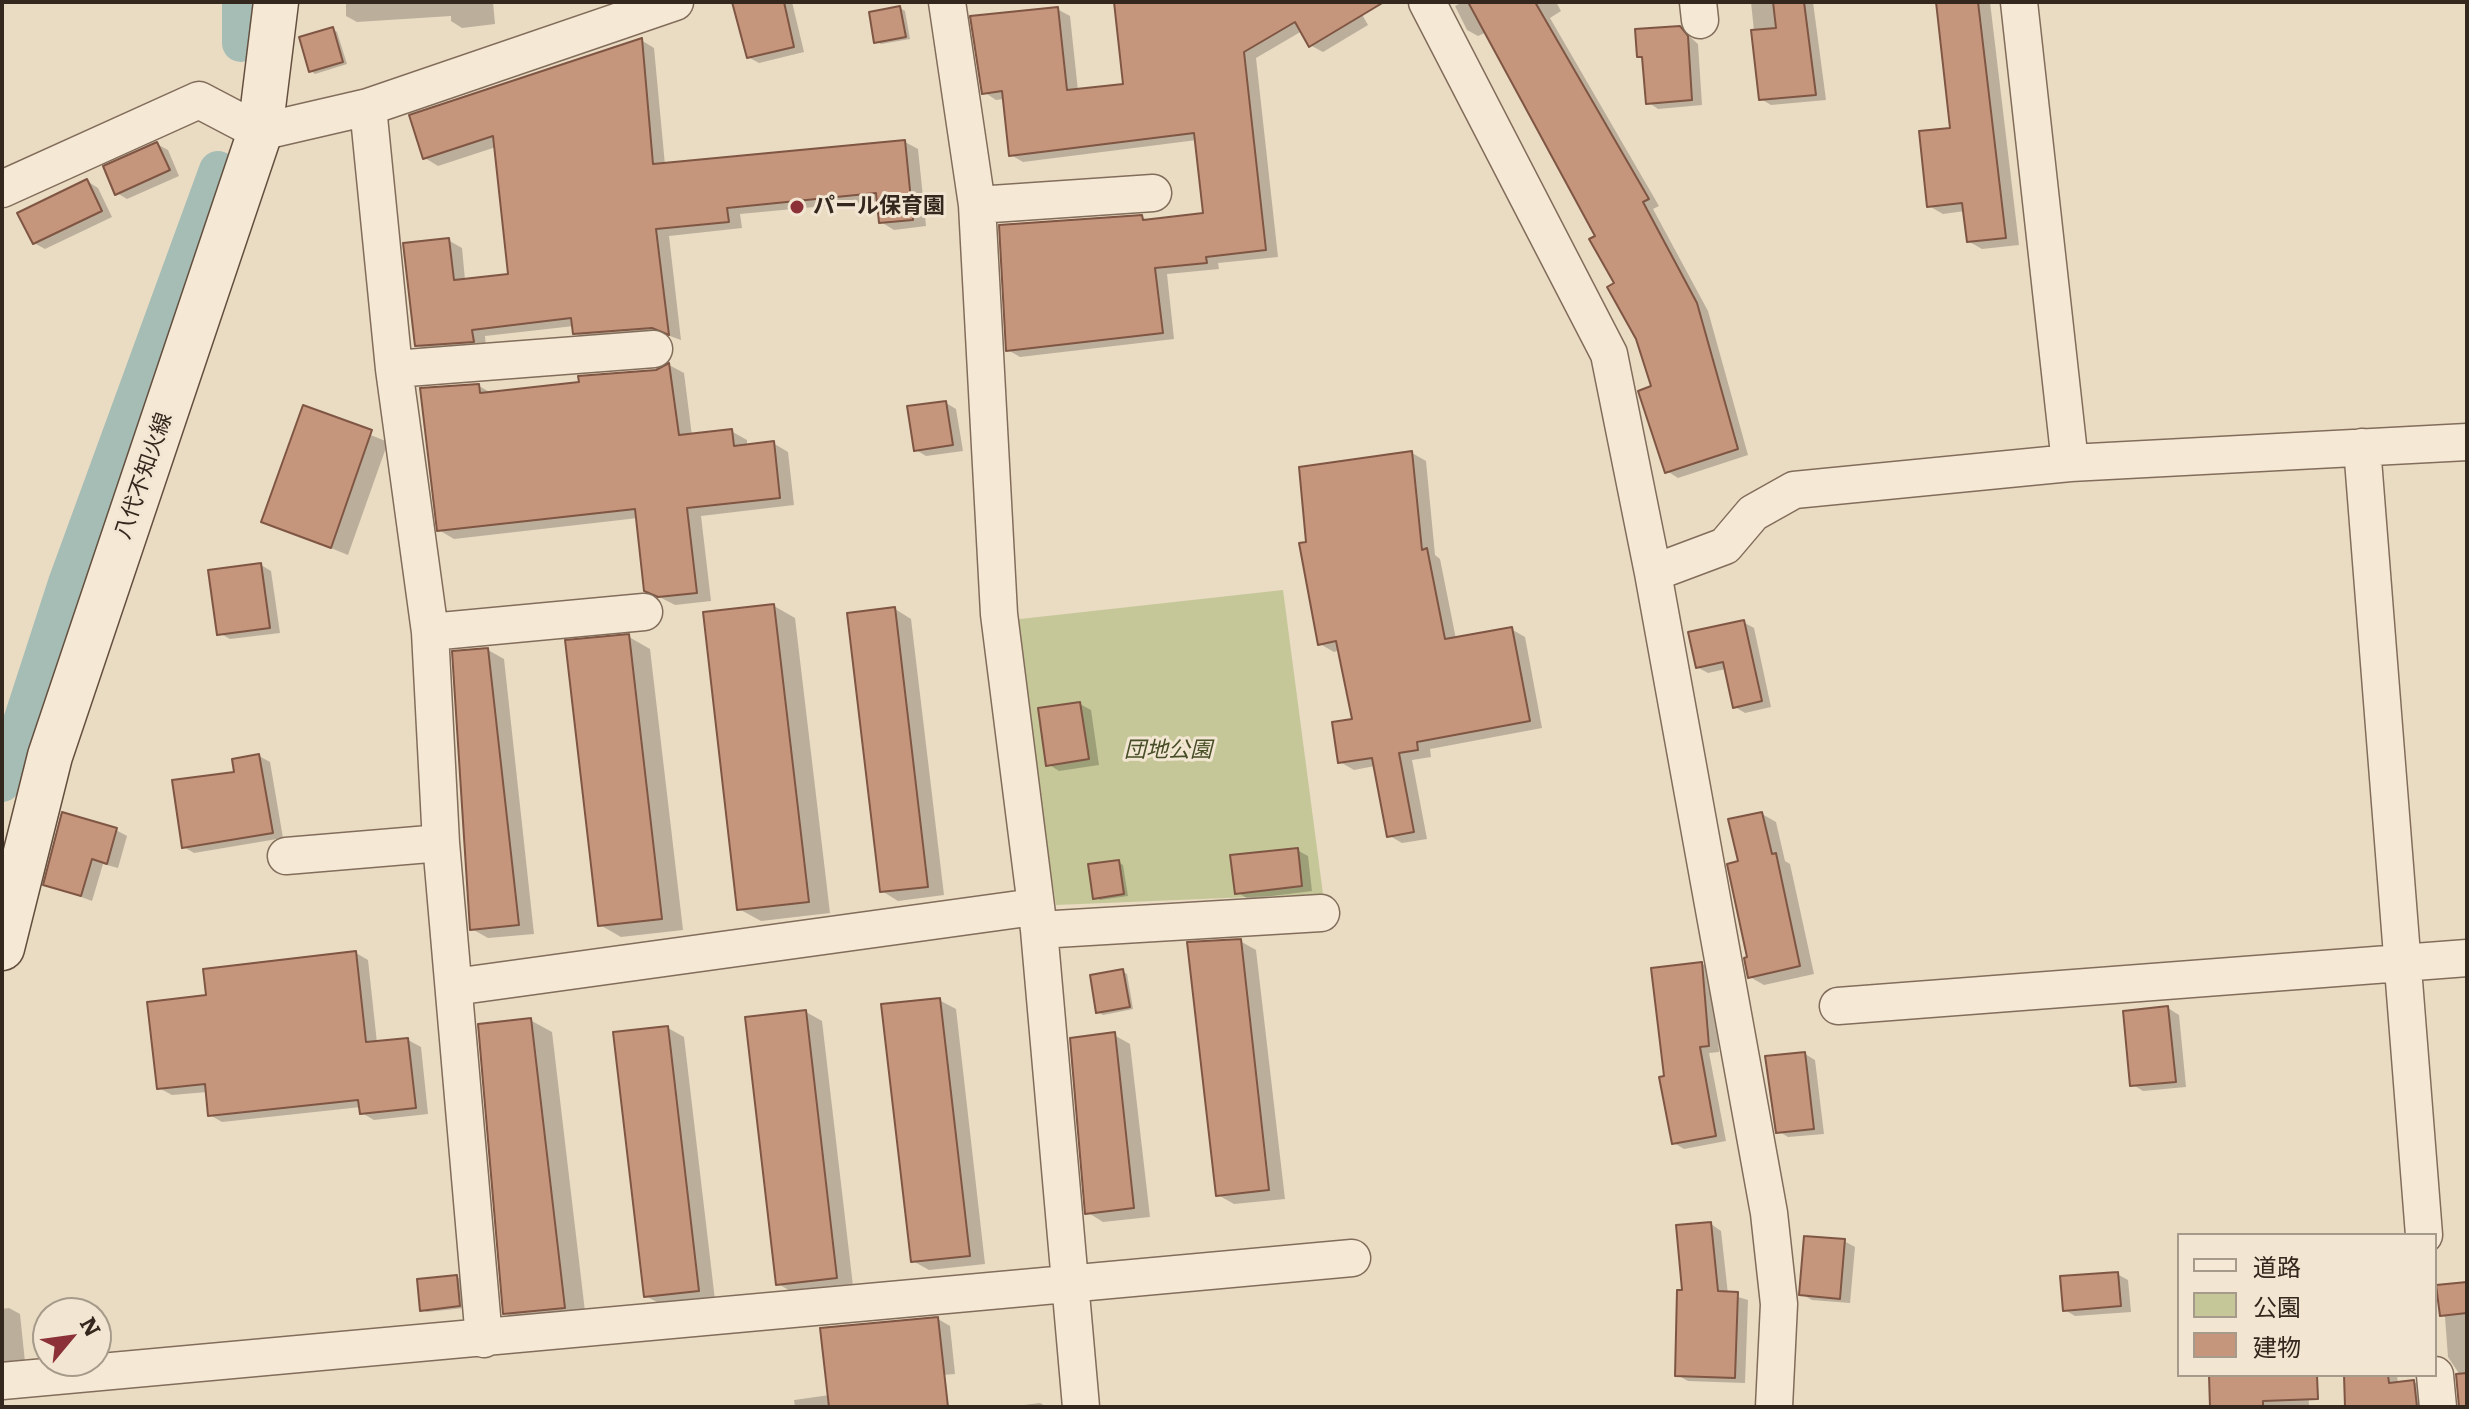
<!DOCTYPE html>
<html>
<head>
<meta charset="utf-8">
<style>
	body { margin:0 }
	#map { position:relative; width:2469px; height:1409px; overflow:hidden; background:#eadbc3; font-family:Literata,"Noto Sans JP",serif }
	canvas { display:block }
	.frame { position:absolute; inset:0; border:4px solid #33271e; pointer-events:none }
	.legend { position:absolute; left:2177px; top:1233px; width:260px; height:144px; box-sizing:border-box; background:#f2e6d2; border:2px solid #a69a8a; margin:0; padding:10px 14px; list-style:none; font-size:24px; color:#33271e }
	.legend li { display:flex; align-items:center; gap:16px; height:40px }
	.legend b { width:40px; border:2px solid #a69a8a }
	.north { position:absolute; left:32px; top:1297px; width:80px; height:80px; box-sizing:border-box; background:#f2e6d2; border:2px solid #a69a8a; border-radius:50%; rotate:61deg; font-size:22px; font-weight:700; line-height:32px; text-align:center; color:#33271e }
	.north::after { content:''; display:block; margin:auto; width:28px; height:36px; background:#8c3138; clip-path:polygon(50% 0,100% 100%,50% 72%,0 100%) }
</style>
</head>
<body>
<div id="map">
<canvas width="2469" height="1409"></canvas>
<div class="frame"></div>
<ul class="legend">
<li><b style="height:10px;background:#f5e9d5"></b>道路</li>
<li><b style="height:22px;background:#c5c798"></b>公園</li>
<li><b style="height:22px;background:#c5957c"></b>建物</li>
</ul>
<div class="north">N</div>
</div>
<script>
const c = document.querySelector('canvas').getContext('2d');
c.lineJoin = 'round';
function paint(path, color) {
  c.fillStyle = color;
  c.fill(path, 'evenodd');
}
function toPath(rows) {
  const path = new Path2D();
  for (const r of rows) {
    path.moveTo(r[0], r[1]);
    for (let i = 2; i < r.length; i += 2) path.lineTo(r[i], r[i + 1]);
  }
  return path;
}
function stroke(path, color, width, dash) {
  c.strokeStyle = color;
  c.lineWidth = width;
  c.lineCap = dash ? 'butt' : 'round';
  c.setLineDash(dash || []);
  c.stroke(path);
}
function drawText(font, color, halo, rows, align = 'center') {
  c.font = font + ' Literata,"Noto Sans JP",serif';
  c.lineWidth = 6;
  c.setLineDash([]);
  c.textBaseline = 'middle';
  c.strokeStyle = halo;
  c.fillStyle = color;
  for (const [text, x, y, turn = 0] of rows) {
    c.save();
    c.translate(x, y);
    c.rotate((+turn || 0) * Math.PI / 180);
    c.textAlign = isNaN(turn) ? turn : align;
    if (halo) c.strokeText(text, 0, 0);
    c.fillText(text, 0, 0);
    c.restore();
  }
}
const green = toPath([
	[1283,590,1323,894,1056,905,1011,620]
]);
const shadow = toPath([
	[346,2,493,2,495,24,462,28,451,21,451,16,357,22,346,16],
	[744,2,792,2,804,52,759,63,748,57],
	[1116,2,1355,2,1368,25,1323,52,1310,45,1302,31,1256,58,1278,257,1218,263,1219,269,1167,274,1174,339,1020,357,1008,350,1141,217,1150,221,1205,215,1197,140,1023,162,1011,155,1004,99,996,100,984,92,1057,9,1070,16,1078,91,1125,85],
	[1463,2,1556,2,1561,11,1550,18,1659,206,1653,209,1708,311,1748,455,1678,478,1667,471,1640,392,1654,388,1597,237,1487,32,1478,36,1467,30,1455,6],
	[1751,2,1813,2,1826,100,1771,105,1761,99],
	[1940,2,1990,2,2019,245,1982,249,1968,241,1965,211,1943,214,1929,206,1952,130],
	[900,8,905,11,910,39,881,44,876,41],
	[1680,28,1698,44,1702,105,1658,109,1648,102,1644,59,1639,55],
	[333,29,337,32,347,64,315,74,311,71],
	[641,40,654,48,665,165,905,142,918,149,926,226,894,230,881,222,878,201,740,214,742,228,669,236,681,340,667,335,588,341,575,333,574,326,485,336,486,348,431,353,417,345,448,240,462,248,465,280,511,275,496,147,438,166,425,158],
	[157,144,168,150,179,176,127,199,117,193],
	[87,181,98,188,112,217,45,249,34,243],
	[669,365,684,373,692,436,731,431,747,440,747,446,773,443,788,452,794,505,701,516,711,601,675,605,646,590,638,518,454,539,439,530,479,386,493,394,656,372],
	[946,403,956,409,963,451,926,456,916,450],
	[304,408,388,442,348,555,264,521],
	[1412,453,1426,461,1435,555,1440,559,1456,639,1511,629,1525,637,1542,728,1430,749,1431,757,1412,760,1427,839,1402,843,1388,835,1375,766,1354,770,1340,762,1354,721,1340,650,1334,652,1320,644,1308,543],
	[261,565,271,571,280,633,230,639,219,633],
	[774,606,795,618,830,913,761,921,739,909],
	[895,609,911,619,944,895,898,901,882,891],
	[1743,622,1754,628,1771,707,1745,713,1735,707,1726,669,1708,673,1697,667],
	[629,637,650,649,683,930,621,937,600,925],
	[488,650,504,659,534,934,488,938,472,929],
	[1080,704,1091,710,1099,765,1059,771,1048,764],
	[259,756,270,762,283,838,194,853,184,847,237,773],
	[1762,814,1776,822,1785,861,1790,864,1814,974,1764,985,1750,977,1740,863],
	[116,830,127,836,118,868,103,864,92,901,46,884],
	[1297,850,1308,856,1312,891,1248,899,1237,892],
	[1118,862,1123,865,1128,896,1100,900,1095,897],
	[1240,941,1256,950,1285,1199,1234,1204,1218,1195],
	[356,953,368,960,377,1043,408,1040,421,1047,428,1114,374,1120,362,1113,361,1107,222,1122,210,1115,207,1092,172,1095,159,1088],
	[1702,964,1713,970,1719,1052,1709,1053,1726,1141,1684,1149,1674,1143,1666,1078],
	[1122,971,1127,974,1133,1009,1103,1015,1098,1012],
	[939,1000,956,1009,985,1264,929,1270,913,1261],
	[2168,1008,2179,1015,2186,1087,2143,1091,2132,1084],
	[806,1012,822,1021,853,1286,794,1293,778,1284],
	[530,1020,552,1032,586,1320,526,1325,505,1313],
	[668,1028,684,1037,715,1300,662,1305,646,1296],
	[1114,1035,1130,1044,1150,1217,1103,1222,1087,1212],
	[1805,1054,1815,1060,1824,1134,1788,1137,1778,1131],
	[1711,1224,1721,1231,1728,1294,1748,1300,1745,1383,1688,1381,1677,1375,1684,1292],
	[1844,1241,1855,1247,1850,1303,1812,1300,1801,1294],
	[2117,1274,2128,1280,2131,1312,2075,1316,2065,1310],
	[457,1277,462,1280,464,1308,427,1312,422,1310],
	[2467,1284,2467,1407,2461,1407,2458,1372,2448,1357,2445,1317,2441,1315],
	[9,1308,20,1314,25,1362,2,1365,2,1309],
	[938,1319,950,1326,955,1374,930,1376,934,1407,795,1407,794,1400,830,1395],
	[2211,1375,2308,1375,2309,1407,2212,1407],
	[2346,1375,2397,1375,2398,1384,2414,1382,2425,1388,2428,1407,2350,1407],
	[1040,1403,1047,1407,1008,1407]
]);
const canal = toPath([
	[241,43,241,2],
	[2,783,67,583,218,170]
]);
const building = toPath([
	[732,2,784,2,794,47,747,58,732,2],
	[1114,2,1384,2,1309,47,1295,22,1244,52,1266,250,1206,257,1207,263,1155,268,1163,333,1006,351,999,225,1142,215,1143,220,1203,213,1194,133,1009,156,1002,91,982,94,970,16,1058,7,1067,90,1123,84,1114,2],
	[1468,2,1535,2,1649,199,1643,202,1697,303,1738,449,1665,473,1638,391,1651,386,1636,339,1607,287,1614,283,1589,239,1595,236,1468,2],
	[1773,2,1804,2,1816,95,1759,100,1751,30,1776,28,1773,2],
	[1936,2,1978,2,2006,238,1967,242,1962,203,1927,207,1919,131,1950,128,1936,2],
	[900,6,906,37,874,43,869,12,900,6],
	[1680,26,1688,36,1692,100,1646,104,1642,57,1637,57,1635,29,1680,26],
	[333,27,343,62,309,72,299,37,333,27],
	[642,38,653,164,905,140,913,220,879,223,876,193,727,208,729,222,656,229,669,335,652,328,573,334,571,318,472,330,474,342,415,346,403,243,449,238,454,280,508,274,493,136,423,159,409,115,642,38],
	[157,142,170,170,115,195,103,166,157,142],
	[87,179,102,211,33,244,17,213,87,179],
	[669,363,679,435,732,429,734,446,774,441,780,498,687,508,697,593,658,597,644,591,635,509,437,531,420,388,479,384,480,393,579,382,578,376,656,370,669,363],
	[946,401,953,445,914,451,907,406,946,401],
	[303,405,372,430,331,548,261,522,303,405],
	[1412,451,1422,550,1427,548,1445,639,1512,627,1530,721,1417,742,1418,750,1399,753,1414,832,1387,837,1372,758,1338,763,1332,722,1352,719,1336,641,1318,645,1299,543,1306,542,1299,467,1412,451],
	[261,563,270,628,217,635,208,570,261,563],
	[774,604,809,902,737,910,703,612,774,604],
	[895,607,928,887,880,892,847,613,895,607],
	[1744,620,1762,701,1733,708,1723,662,1696,668,1688,632,1744,620],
	[629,634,662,919,598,926,565,640,629,634],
	[488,648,519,925,470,930,452,651,488,648],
	[1080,702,1089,759,1046,766,1038,708,1080,702],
	[259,754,273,833,182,848,172,780,234,772,232,759,259,754],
	[62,812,117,828,107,864,92,859,81,896,43,885,62,812],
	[1762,812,1772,854,1776,853,1800,966,1748,978,1744,958,1747,957,1727,864,1738,861,1728,819,1762,812],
	[1298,848,1302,886,1235,894,1230,855,1298,848],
	[1119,860,1124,894,1093,899,1088,864,1119,860],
	[1241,939,1269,1190,1216,1196,1187,942,1241,939],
	[356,951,366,1042,408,1038,416,1108,360,1114,358,1100,208,1116,205,1084,157,1089,147,1002,206,995,203,969,356,951],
	[1702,962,1709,1046,1700,1047,1716,1136,1672,1144,1659,1077,1664,1076,1651,968,1702,962],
	[1123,969,1130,1007,1096,1013,1090,975,1123,969],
	[940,998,970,1256,911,1262,881,1004,940,998],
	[2168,1006,2176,1082,2130,1086,2123,1011,2168,1006],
	[806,1010,837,1278,776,1285,745,1017,806,1010],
	[531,1018,565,1308,503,1314,478,1024,531,1018],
	[668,1026,699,1291,644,1297,613,1032,668,1026],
	[1115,1032,1134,1208,1085,1214,1070,1038,1115,1032],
	[1805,1052,1814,1129,1776,1133,1765,1056,1805,1052],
	[1711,1222,1718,1291,1738,1292,1735,1378,1675,1376,1677,1290,1682,1290,1676,1225,1711,1222],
	[1804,1236,1845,1239,1840,1299,1799,1295,1804,1236],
	[2118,1272,2121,1306,2063,1311,2060,1276,2118,1272],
	[457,1275,460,1306,420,1311,417,1279,457,1275],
	[2467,1282,2467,1313,2440,1316,2436,1285,2467,1282],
	[938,1317,948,1407,829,1407,820,1328,938,1317],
	[2467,1373,2467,1407,2459,1407,2456,1374,2467,1373],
	[2209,1375,2317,1375,2318,1399,2263,1401,2263,1407,2210,1407,2209,1375],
	[2344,1375,2388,1375,2389,1383,2414,1380,2417,1407,2345,1407,2344,1375]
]);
const minor = toPath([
	[947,2,977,205,999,614,1039,930,1081,1407],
	[1427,2,1609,354,1653,573,1769,1213,1779,1304,1774,1407],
	[1698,2,1700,20],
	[2019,2,2070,463],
	[368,107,394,369,430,632,441,843,484,1339],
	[2,189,199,100,260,132,368,107,675,2],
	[977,205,1153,193],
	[394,369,654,349],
	[2362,447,2424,1235],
	[1653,573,1725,546,1753,513,1794,490,2070,463,2467,442],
	[430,632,644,612],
	[286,856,441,843],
	[1039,930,1321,913],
	[454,987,1034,907],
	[1838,1006,2467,958],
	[2435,1375,2438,1407],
	[2,1381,1352,1258]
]);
const secondary = toPath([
	[2,948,50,756,260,132,276,2]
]);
const markers = [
	[797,207,8,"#8c3138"]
];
const poiNames = [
	["パール保育園",813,207]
];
const streetNames = [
	["八代不知火線",144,476,-71]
];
const parkNames = [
	["団地公園",1168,751]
];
paint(green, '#c5c798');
paint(shadow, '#0003');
stroke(canal, '#a5bdb4', 38);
paint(building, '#c5957c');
stroke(building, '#7f5643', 2);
stroke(minor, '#826d5b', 39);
stroke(secondary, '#644f3f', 47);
stroke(minor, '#f5e9d5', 36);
stroke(secondary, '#f5e9d5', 44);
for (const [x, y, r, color] of markers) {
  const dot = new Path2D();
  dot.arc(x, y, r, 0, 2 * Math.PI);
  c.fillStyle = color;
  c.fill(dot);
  stroke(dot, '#f2e6d2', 3);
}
drawText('bold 22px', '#33271e', '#f2e6d2', poiNames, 'left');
drawText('22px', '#33271e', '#f2e6d2', streetNames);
drawText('italic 22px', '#474e27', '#f2e6d2', parkNames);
</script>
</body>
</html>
